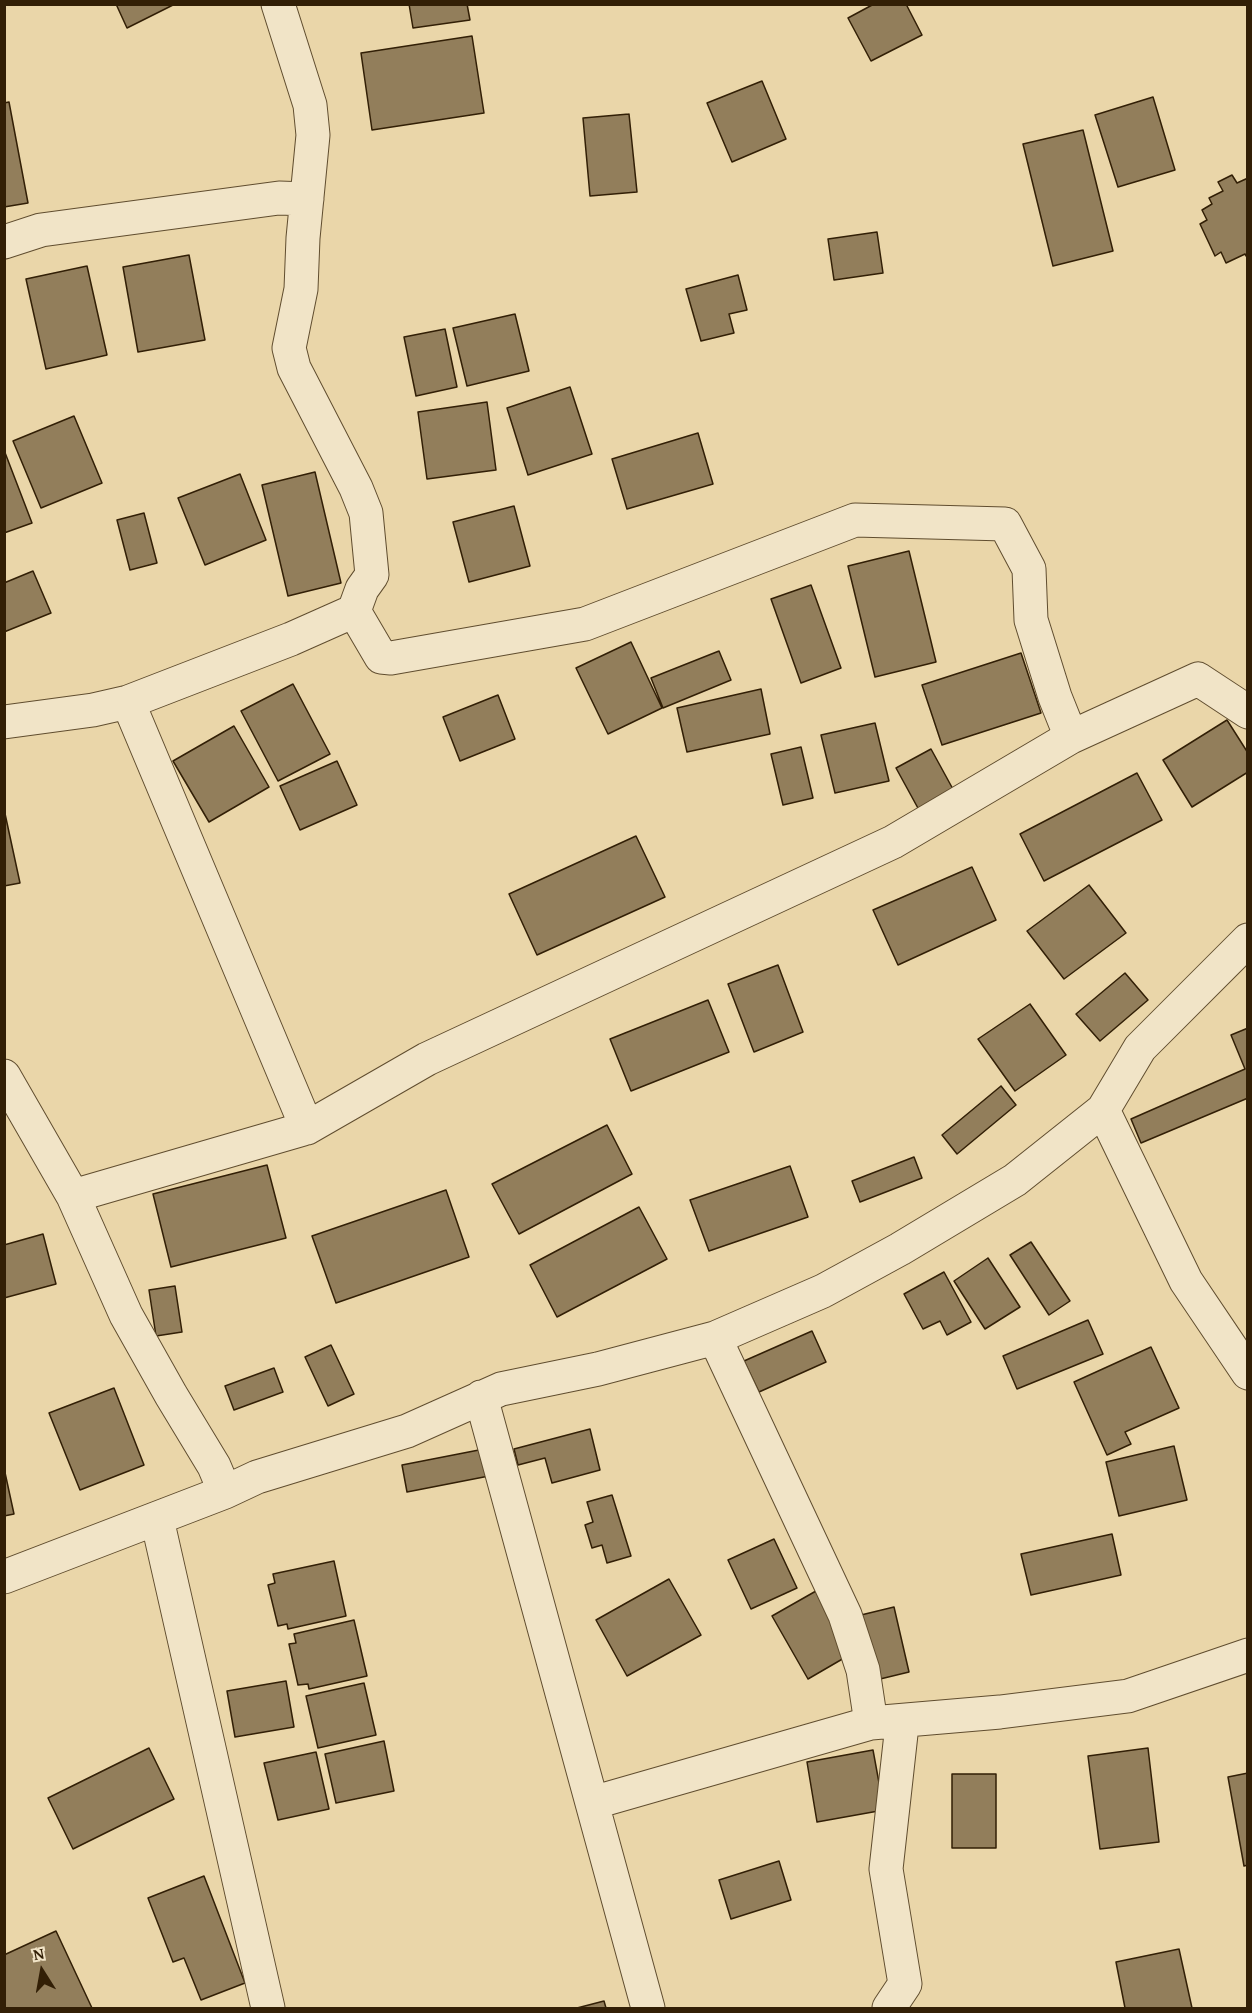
<!DOCTYPE html>
<html>
<head>
<meta charset="utf-8">
<style>
	body { margin:0 }
	#map { position:relative; width:1252px; height:2013px; overflow:hidden; background:#ead6a9; font-family:"Gentium Book Plus",serif }
	canvas { display:block }
	.frame { position:absolute; inset:0; border:6px solid #321f06; pointer-events:none }
	.north { position:absolute; left:12px; top:1941px; width:60px; height:60px; -webkit-text-stroke:4px #f1e4c7; paint-order:stroke; rotate:349deg; font-size:16px; font-weight:700; line-height:24px; text-align:center; color:#321f06 }
	.north::after { content:''; display:block; margin:auto; width:21px; height:27px; background:#321f06; clip-path:polygon(50% 0,100% 100%,50% 72%,0 100%) }
</style>
</head>
<body>
<div id="map">
<canvas width="1252" height="2013"></canvas>
<div class="frame"></div>
<div class="north">N</div>
</div>
<script>
const c = document.querySelector('canvas').getContext('2d');
c.lineJoin = 'round';
function paint(path, color) {
  c.fillStyle = color;
  c.fill(path, 'evenodd');
}
function toPath(rows) {
  const path = new Path2D();
  for (const r of rows) {
    path.moveTo(r[0], r[1]);
    for (let i = 2; i < r.length; i += 2) path.lineTo(r[i], r[i + 1]);
  }
  return path;
}
function stroke(path, color, width, dash) {
  c.strokeStyle = color;
  c.lineWidth = width;
  c.lineCap = dash ? 'butt' : 'round';
  c.setLineDash(dash || []);
  c.stroke(path);
}
const building = toPath([
	[116,4,175,4,127,28,116,4],
	[409,4,467,4,470,20,413,28,409,4],
	[874,4,906,4,922,35,871,61,848,18,874,4],
	[472,36,484,113,372,130,361,53,472,36],
	[762,81,786,139,732,162,707,103,762,81],
	[1153,97,1175,170,1118,187,1095,115,1153,97],
	[9,102,28,203,4,207,4,103,9,102],
	[629,114,637,192,590,196,583,118,629,114],
	[1083,130,1113,251,1053,266,1023,144,1083,130],
	[1232,175,1237,183,1248,178,1248,259,1245,254,1226,263,1221,252,1215,256,1200,224,1207,220,1202,210,1212,204,1209,198,1223,191,1218,182,1232,175],
	[877,232,883,273,834,280,828,239,877,232],
	[189,255,205,340,138,352,123,267,189,255],
	[87,266,107,355,46,369,26,279,87,266],
	[738,275,747,310,729,314,734,333,701,341,686,289,738,275],
	[515,314,529,371,467,386,453,328,515,314],
	[445,329,457,387,416,396,404,337,445,329],
	[570,387,592,454,528,475,507,408,570,387],
	[487,402,496,470,427,479,418,412,487,402],
	[74,416,102,483,41,508,13,441,74,416],
	[698,433,713,484,627,509,612,459,698,433],
	[4,450,32,523,4,533,4,450],
	[315,472,341,583,288,596,262,485,315,472],
	[240,474,266,540,205,565,178,498,240,474],
	[514,506,530,566,469,582,453,522,514,506],
	[144,513,157,563,130,570,117,520,144,513],
	[909,551,936,662,875,677,848,566,909,551],
	[33,571,51,613,4,632,4,583,33,571],
	[811,585,841,668,801,683,771,599,811,585],
	[631,642,662,708,608,734,576,668,631,642],
	[719,651,731,680,663,708,651,678,719,651],
	[1021,653,1041,713,942,745,922,685,1021,653],
	[293,684,330,754,278,781,241,711,293,684],
	[761,689,770,734,687,752,677,708,761,689],
	[498,695,515,739,460,761,443,717,498,695],
	[1227,720,1248,753,1248,772,1192,807,1163,760,1227,720],
	[875,723,889,781,835,793,821,735,875,723],
	[234,726,269,787,209,822,173,761,234,726],
	[801,747,813,798,783,805,771,754,801,747],
	[931,749,954,791,919,810,896,768,931,749],
	[337,761,357,805,300,830,280,786,337,761],
	[1137,773,1162,820,1044,881,1020,834,1137,773],
	[4,809,20,883,4,886,4,809],
	[636,836,665,897,537,955,509,894,636,836],
	[972,867,996,920,898,965,873,910,972,867],
	[1089,885,1126,933,1064,979,1027,931,1089,885],
	[778,965,803,1032,754,1052,728,984,778,965],
	[1125,973,1148,1000,1100,1041,1076,1014,1125,973],
	[708,1000,729,1052,631,1091,610,1039,708,1000],
	[1030,1004,1066,1055,1015,1091,978,1039,1030,1004],
	[1248,1028,1248,1098,1141,1143,1131,1119,1245,1069,1231,1035,1248,1028],
	[1001,1086,1016,1105,957,1154,942,1135,1001,1086],
	[607,1125,632,1174,519,1234,492,1184,607,1125],
	[914,1157,922,1178,860,1202,852,1181,914,1157],
	[267,1165,286,1238,171,1267,153,1194,267,1165],
	[790,1166,808,1217,709,1251,690,1200,790,1166],
	[446,1190,469,1257,336,1303,312,1236,446,1190],
	[639,1207,667,1259,557,1317,530,1265,639,1207],
	[43,1234,56,1284,4,1298,4,1245,43,1234],
	[1031,1242,1070,1301,1049,1315,1010,1255,1031,1242],
	[988,1258,1020,1307,985,1329,954,1281,988,1258],
	[944,1272,971,1322,947,1335,940,1321,923,1329,904,1294,944,1272],
	[175,1286,182,1332,156,1336,149,1290,175,1286],
	[1088,1320,1103,1354,1017,1389,1003,1356,1088,1320],
	[812,1331,826,1362,759,1392,744,1361,812,1331],
	[331,1345,354,1394,328,1406,305,1357,331,1345],
	[1151,1347,1179,1408,1125,1432,1131,1444,1107,1455,1074,1382,1151,1347],
	[274,1368,283,1392,234,1410,225,1386,274,1368],
	[114,1388,144,1465,80,1490,49,1413,114,1388],
	[590,1429,600,1470,552,1483,545,1458,518,1465,514,1449,590,1429],
	[1174,1446,1187,1500,1119,1516,1106,1462,1174,1446],
	[484,1449,489,1476,407,1492,402,1465,484,1449],
	[4,1468,14,1514,4,1516,4,1468],
	[612,1495,631,1556,607,1563,602,1545,592,1548,585,1525,593,1522,587,1502,612,1495],
	[1112,1534,1121,1575,1031,1595,1021,1554,1112,1534],
	[774,1539,797,1588,751,1609,728,1560,774,1539],
	[334,1561,346,1616,288,1629,287,1624,278,1626,268,1585,275,1583,273,1574,334,1561],
	[669,1579,701,1635,627,1676,596,1620,669,1579],
	[816,1591,851,1654,808,1679,772,1616,816,1591],
	[894,1607,909,1672,876,1680,861,1615,894,1607],
	[354,1620,367,1676,309,1689,308,1684,298,1685,289,1644,296,1643,294,1634,354,1620],
	[286,1681,294,1727,235,1737,227,1691,286,1681],
	[364,1683,376,1735,318,1748,306,1696,364,1683],
	[384,1741,394,1791,336,1803,325,1754,384,1741],
	[149,1748,174,1799,73,1849,48,1798,149,1748],
	[1148,1748,1159,1842,1100,1849,1088,1756,1148,1748],
	[873,1750,884,1810,817,1822,807,1762,873,1750],
	[316,1752,329,1809,278,1820,264,1763,316,1752],
	[1248,1773,1248,1865,1244,1866,1228,1777,1248,1773],
	[952,1774,996,1774,996,1848,952,1848,952,1774],
	[779,1861,791,1900,731,1919,719,1880,779,1861],
	[204,1876,245,1983,201,2000,184,1958,173,1962,148,1898,204,1876],
	[56,1931,92,2008,4,2008,4,1955,56,1931],
	[1179,1949,1192,2008,1125,2008,1116,1962,1179,1949],
	[604,2001,606,2008,577,2008,604,2001]
]);
const minor = toPath([
	[4,242,41,230,279,198,307,199],
	[354,611,381,657,391,658,585,624,855,520,1005,524,1029,569,1031,620,1055,697,1071,737],
	[128,702,307,1128],
	[4,722,93,710,128,702,291,639,354,611,362,589,372,575,366,513,356,488,294,368,289,348,301,289,303,238,313,135,310,105,278,4],
	[4,1076,73,1196,126,1315,171,1395,214,1466,225,1492],
	[1103,1110,1186,1281,1248,1373],
	[73,1196,307,1128,427,1059,893,842,1071,737,1198,679,1248,712],
	[715,1338,845,1615,863,1670,871,1723],
	[481,1397,648,2008],
	[157,1519,268,2008],
	[4,1577,225,1492,257,1477,407,1431,501,1389,598,1369,715,1338,823,1291,900,1249,1015,1180,1103,1110,1140,1048,1248,940],
	[592,1803,871,1723,1000,1712,1128,1696,1248,1655],
	[889,2008,905,1984,886,1869,901,1734,899,1722]
]);
paint(building, '#927e5b');
stroke(building, '#321f06', 1.5);
stroke(minor, '#604d2f', 35);
stroke(minor, '#f1e4c7', 33);
</script>
</body>
</html>
